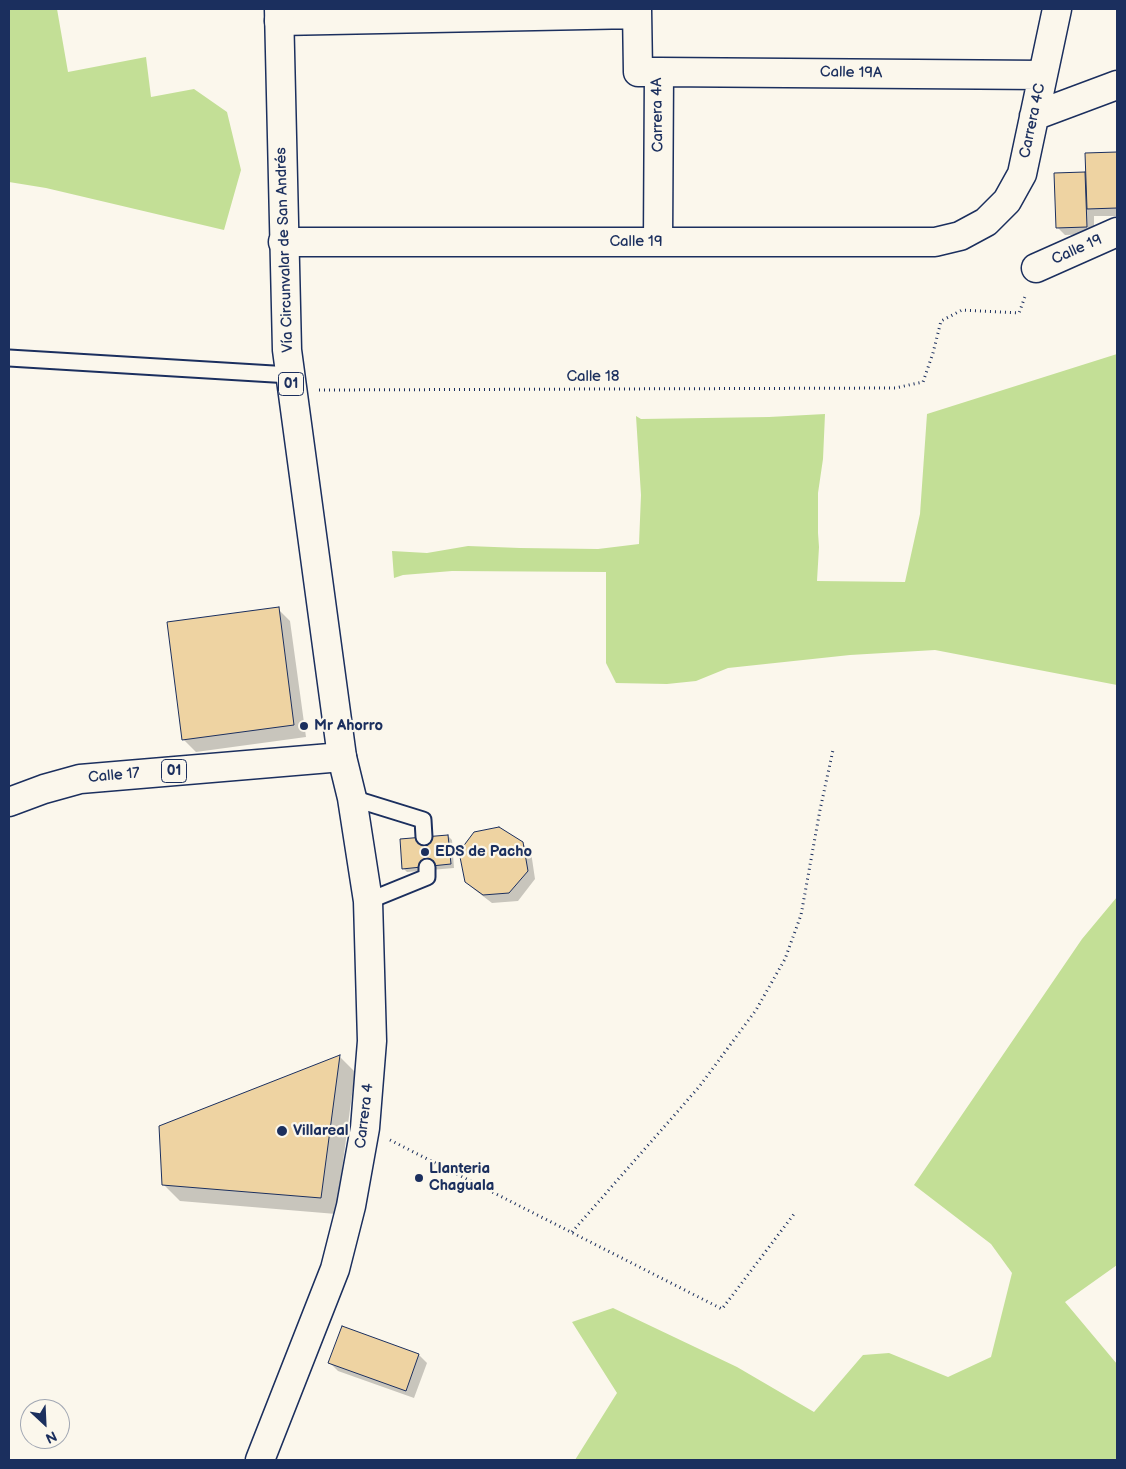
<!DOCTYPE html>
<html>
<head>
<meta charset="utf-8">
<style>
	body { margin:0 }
	#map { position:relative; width:1126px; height:1469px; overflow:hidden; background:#fbf7ec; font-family:"Balsamiq Sans",sans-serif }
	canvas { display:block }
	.frame { position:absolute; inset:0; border:10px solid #1b2f5e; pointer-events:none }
	.north { position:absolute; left:20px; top:1399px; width:50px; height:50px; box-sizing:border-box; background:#fbf7ec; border:1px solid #a1a7b3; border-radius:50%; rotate:155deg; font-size:14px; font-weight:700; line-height:20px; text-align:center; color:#1b2f5e }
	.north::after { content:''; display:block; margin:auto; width:18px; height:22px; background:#1b2f5e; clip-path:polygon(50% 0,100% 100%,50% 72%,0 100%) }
</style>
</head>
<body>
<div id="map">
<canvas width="1126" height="1469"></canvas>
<div class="frame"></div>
<div class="north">N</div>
</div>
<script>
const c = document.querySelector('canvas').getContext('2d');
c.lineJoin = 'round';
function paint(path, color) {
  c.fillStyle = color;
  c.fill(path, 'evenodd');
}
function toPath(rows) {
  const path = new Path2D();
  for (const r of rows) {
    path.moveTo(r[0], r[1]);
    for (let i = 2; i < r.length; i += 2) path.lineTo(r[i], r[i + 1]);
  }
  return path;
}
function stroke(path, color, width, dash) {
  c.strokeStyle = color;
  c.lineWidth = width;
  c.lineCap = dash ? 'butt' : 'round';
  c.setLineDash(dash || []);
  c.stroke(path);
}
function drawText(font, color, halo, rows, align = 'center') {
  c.font = font + ' "Balsamiq Sans",sans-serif';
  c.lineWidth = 4.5;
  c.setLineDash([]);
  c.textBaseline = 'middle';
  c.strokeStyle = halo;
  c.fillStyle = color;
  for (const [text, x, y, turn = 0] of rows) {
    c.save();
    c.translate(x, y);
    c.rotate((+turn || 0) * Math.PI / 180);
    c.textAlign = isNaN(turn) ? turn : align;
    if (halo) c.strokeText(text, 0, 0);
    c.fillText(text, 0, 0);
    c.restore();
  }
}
const green = toPath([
	[9,9,57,9,68,72,146,57,151,97,194,89,227,112,241,170,224,230,46,188,9,182],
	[1117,354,1117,685,935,650,850,655,728,668,696,681,667,684,616,683,606,663,606,572,452,571,403,575,394,578,392,551,427,553,468,546,520,548,598,549,639,544,641,495,636,416,641,419,769,417,825,414,823,459,818,493,818,533,819,547,817,581,905,582,920,514,927,414],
	[1117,897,1117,1265,1065,1302,1117,1364,1117,1460,575,1460,617,1393,572,1322,613,1308,737,1367,814,1412,863,1355,889,1353,948,1377,991,1357,1012,1273,991,1244,914,1185,1082,939]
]);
const shadow = toPath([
	[1087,154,1117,154,1117,216,1094,216,1094,234,1065,235,1057,227,1055,175,1086,174],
	[278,609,290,621,306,737,196,752,183,739],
	[448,836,452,840,454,868,407,872,403,868],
	[522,843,531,852,535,879,518,901,492,903,475,890,466,882],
	[339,1056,355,1072,336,1214,180,1201,164,1185],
	[343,1328,419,1355,427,1363,414,1398,338,1371,330,1363]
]);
const building = toPath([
	[1117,152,1117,208,1087,209,1085,153,1117,152],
	[1085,172,1087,227,1056,228,1054,173,1085,172],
	[279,607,294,725,182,740,167,622,279,607],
	[499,827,523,842,528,871,509,893,483,895,465,882,459,852,474,832,499,827],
	[448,835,451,864,402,869,400,839,448,835],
	[340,1055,321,1198,162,1185,159,1126,340,1055],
	[342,1326,419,1354,406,1391,328,1363,342,1326]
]);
const path = toPath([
	[319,390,895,388,923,382,933,353,941,321,962,310,1019,313,1026,294],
	[390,1140,722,1309,794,1214],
	[572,1232,699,1087,756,1010,785,959,801,915,820,810,833,750]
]);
const lane = toPath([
	[9,358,290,375],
	[352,798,423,820,424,837],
	[368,901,427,877,427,867]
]);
const street = toPath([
	[637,9,638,72,659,72,658,242],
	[279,21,637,14],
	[659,72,1043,75],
	[1034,116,1117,85],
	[283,242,935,242,960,236,986,222,1007,201,1022,174,1057,9],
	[1036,268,1117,232]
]);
const secondary = toPath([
	[260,1460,335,1269,351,1206,365,1128,372,1041,368,901,352,798,342,757]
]);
const highway = toPath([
	[9,802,44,789,80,779,342,757,287,350,279,9]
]);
const markers = [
	[304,726,5,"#1b2f5e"],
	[425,852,5,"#1b2f5e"],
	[282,1131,6,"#1b2f5e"],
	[419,1178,5,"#1b2f5e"]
];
const shields = [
	[291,384,25],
	[174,771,25]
];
const shieldNames = [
	["01",291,384],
	["01",174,771]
];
const streetNames = [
	["Calle 19A",851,73,1],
	["Carrera 4A",658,115,-91],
	["Carrera 4C",1033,121,-78],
	["Calle 19",636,242],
	["Vía Circunvalar de San Andrés",285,250,-92],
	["Calle 19",1077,250,-24],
	["Calle 18",593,377],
	["Calle 17",114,776,-5],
	["Carrera 4",365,1116,-83]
];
const poiNames = [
	["Mr Ahorro",314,726],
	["EDS de Pacho",435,852],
	["Villareal",293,1131],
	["Llanteria",429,1169],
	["Chaguala",429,1186]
];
paint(green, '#c3df96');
paint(shadow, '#0003');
paint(building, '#eed3a2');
stroke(building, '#1b2f5e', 1);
stroke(lane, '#1b2f5e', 19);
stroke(street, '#1b2f5e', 31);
stroke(secondary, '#1b2f5e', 31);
stroke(highway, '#1b2f5e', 31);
stroke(path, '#1b2f5e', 3, [1, 4]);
stroke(lane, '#fbf7ec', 15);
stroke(street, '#fbf7ec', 28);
stroke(secondary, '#fbf7ec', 28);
stroke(highway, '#fbf7ec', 28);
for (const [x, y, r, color] of markers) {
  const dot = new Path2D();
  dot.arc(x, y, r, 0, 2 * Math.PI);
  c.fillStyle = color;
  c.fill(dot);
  stroke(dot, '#fbf7ec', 2);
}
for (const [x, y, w] of shields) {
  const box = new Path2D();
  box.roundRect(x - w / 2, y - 11.5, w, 23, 4);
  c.fillStyle = '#fbf7ec';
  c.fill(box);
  stroke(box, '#1b2f5e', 1);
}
drawText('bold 14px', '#1b2f5e', null, shieldNames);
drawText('15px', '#1b2f5e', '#fbf7ec', streetNames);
drawText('bold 15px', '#1b2f5e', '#fbf7ec', poiNames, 'left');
</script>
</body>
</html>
